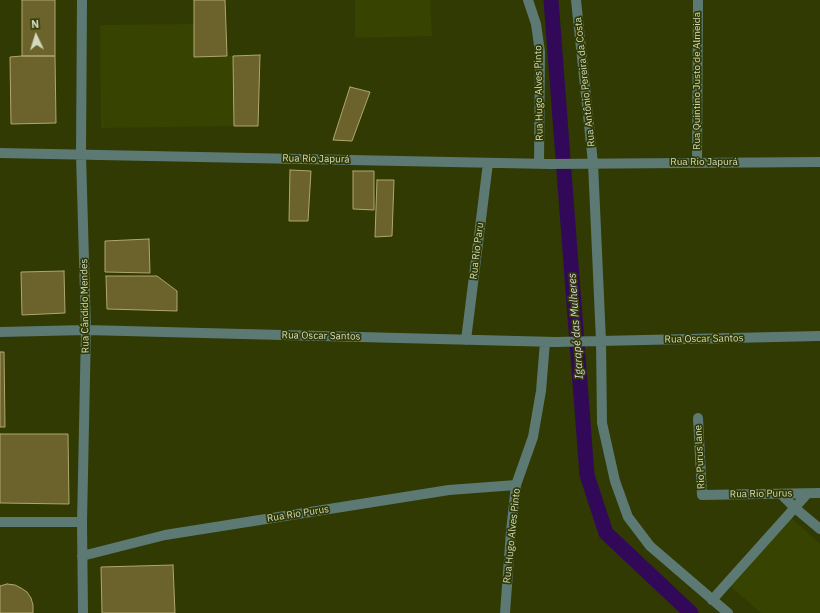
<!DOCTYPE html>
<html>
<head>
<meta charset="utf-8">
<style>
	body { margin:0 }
	#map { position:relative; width:820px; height:613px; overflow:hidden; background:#303a02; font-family:"IBM Plex Sans",sans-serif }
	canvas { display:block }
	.north { position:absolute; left:16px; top:16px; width:40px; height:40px; -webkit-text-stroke:3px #303a02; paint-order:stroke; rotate:356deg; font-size:11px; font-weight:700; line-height:16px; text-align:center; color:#d2dabe }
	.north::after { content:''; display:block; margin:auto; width:14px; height:18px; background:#d2dabe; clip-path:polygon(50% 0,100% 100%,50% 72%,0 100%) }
</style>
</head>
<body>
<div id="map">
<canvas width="820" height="613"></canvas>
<div class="north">N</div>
</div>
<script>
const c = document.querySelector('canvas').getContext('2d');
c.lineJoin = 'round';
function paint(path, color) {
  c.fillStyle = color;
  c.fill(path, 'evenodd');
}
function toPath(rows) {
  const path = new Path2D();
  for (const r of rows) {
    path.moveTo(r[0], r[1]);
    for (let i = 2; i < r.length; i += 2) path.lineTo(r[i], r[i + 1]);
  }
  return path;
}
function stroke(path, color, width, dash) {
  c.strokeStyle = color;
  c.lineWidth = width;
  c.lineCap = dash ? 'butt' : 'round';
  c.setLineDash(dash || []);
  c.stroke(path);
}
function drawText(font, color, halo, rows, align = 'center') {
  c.font = font + ' "IBM Plex Sans",sans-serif';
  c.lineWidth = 3.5;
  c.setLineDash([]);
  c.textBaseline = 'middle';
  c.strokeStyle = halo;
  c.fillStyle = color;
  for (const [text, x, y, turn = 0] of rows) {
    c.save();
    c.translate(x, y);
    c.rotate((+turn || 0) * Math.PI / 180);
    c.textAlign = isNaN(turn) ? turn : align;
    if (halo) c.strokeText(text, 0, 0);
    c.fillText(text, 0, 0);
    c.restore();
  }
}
const built = toPath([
	[355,0,430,0,432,36,355,38],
	[194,24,194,57,233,56,234,126,101,128,100,25],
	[788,515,820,544,820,613,761,613,727,583]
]);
const canal = toPath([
	[551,0,587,475,606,533,691,613]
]);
const building = toPath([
	[22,0,55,0,55,56,22,56,22,0],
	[194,0,225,0,227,56,194,57,194,0],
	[260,55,258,126,234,126,233,56,260,55],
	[22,56,55,56,56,123,11,124,10,57,22,56],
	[350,87,370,92,352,141,333,140,350,87],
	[290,170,311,171,308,221,289,221,290,170],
	[353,171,374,171,374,210,353,209,353,171],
	[377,180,394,180,392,236,375,237,377,180],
	[149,239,150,273,105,272,105,241,149,239],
	[64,271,65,313,22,315,21,272,64,271],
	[106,276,157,276,177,291,177,311,107,309,106,276],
	[0,352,4,352,5,427,0,427,0,352],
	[0,434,68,434,69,504,0,503,0,434],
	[173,565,175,613,102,613,101,567,173,565],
	[7,584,15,585,21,588,27,592,31,598,33,605,33,613,0,613,0,586,7,584]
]);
const minor = toPath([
	[82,0,81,155,86,330,82,522,83,613],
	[528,0,536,24,540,52,539,164],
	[576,0,593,163,601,341,602,423,615,481,628,517,650,546,728,613],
	[0,153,550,164,820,162],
	[697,163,698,0],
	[0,332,86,330,556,342,820,336],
	[466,340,488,163],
	[698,418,702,495,820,493],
	[781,494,795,508,820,529],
	[0,522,82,522],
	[82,556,165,535,449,490,516,485],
	[712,600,807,494],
	[505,613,511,531,516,485,533,437,541,391,545,342]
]);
const streetNames = [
	["Rua Quintino Justo de Almeida",697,81,-90],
	["Rua Antônio Pereira da Costa",585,82,-96],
	["Rua Hugo Alves Pinto",539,93,-91],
	["Rua Rio Japurá",316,159,1],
	["Rua Rio Japurá",704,162],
	["Rua Rio Paru",477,251,-83],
	["Rua Cândido Mendes",85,306,-91],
	["Rua Oscar Santos",321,336,1],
	["Rua Oscar Santos",704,339,-1],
	["Rio Purus lane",700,457,-93],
	["Rua Rio Purus",761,494,-1],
	["Rua Rio Purus",298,514,-9],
	["Rua Hugo Alves Pinto",512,536,-84]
];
const waterNames = [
	["Igarapé das Mulheres",576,326,-94]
];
paint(built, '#374300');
stroke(canal, '#320959', 15);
paint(building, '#6c632c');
stroke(building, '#b0a76e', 1);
stroke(minor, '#5c7973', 10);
drawText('10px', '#d2dabe', '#303a02', streetNames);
drawText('italic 11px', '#d8cfea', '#303a02', waterNames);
</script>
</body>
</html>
